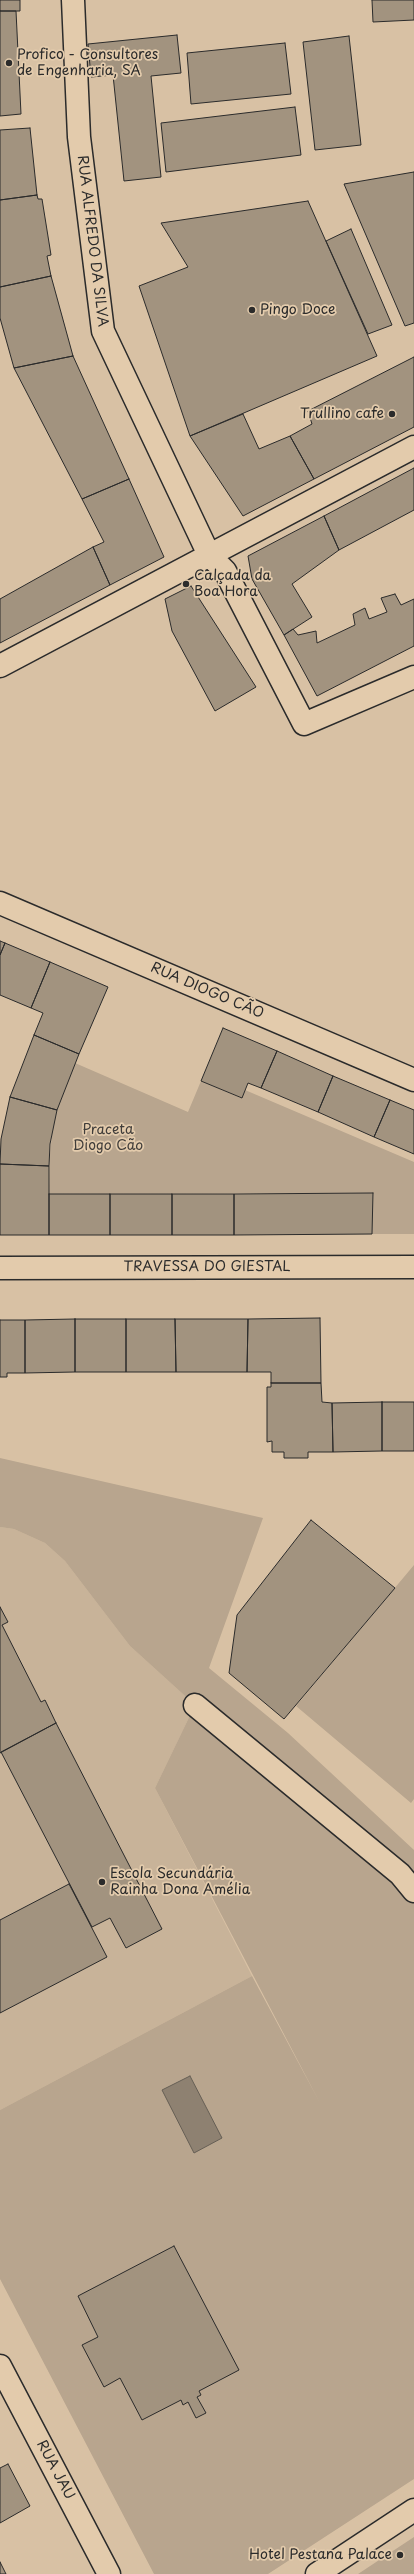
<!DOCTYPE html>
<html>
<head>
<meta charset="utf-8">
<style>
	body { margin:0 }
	canvas { display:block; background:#d8c1a4 }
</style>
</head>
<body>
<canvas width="414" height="2574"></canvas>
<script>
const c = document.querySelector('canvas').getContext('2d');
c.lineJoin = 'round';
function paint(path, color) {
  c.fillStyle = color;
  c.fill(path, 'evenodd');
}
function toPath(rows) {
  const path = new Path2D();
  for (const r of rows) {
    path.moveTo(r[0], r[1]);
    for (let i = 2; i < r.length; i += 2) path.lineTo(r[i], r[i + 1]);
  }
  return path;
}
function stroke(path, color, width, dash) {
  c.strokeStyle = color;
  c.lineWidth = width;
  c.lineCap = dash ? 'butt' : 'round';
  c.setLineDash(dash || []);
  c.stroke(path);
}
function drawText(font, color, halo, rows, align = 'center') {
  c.font = font + ' "Playpen Sans",sans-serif';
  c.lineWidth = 3.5;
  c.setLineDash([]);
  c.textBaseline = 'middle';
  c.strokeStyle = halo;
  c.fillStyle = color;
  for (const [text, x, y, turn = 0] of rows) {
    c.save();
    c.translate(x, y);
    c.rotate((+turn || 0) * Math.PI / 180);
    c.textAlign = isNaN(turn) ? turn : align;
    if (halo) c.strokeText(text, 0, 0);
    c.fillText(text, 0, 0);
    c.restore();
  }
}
const built = toPath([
	[0,1527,14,1529,45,1543,65,1561,130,1646,195,1705,155,1788,252,1976,0,2110]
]);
const green = toPath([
	[75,1063,188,1112,201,1081,241,1098,245,1090,414,1162,414,1234,372,1234,372,1193,49,1194,50,1155,53,1124,59,1103],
	[0,1458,263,1518,209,1668,288,1733,414,1850,414,2479,268,2574,154,2574,0,2279,0,2110,252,1976,320,2103,155,1788,195,1705,130,1646,65,1561,45,1543,14,1529,0,1527],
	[414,1565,414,1799,411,1803,296,1706],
	[414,2537,414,2574,358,2574]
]);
const water = toPath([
	[190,2076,222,2138,194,2153,162,2090,190,2076]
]);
const building = toPath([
	[0,0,20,0,20,11,0,11,0,0],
	[372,0,414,0,414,20,373,22,372,0],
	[0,11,16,11,21,114,0,116,0,11],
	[177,35,181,73,151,76,161,177,124,181,113,75,91,77,88,44,177,35],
	[349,36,361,145,315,150,303,42,349,36],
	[285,43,291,94,191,104,187,53,285,43],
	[295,107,301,155,166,172,161,123,295,107],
	[30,128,37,195,0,200,0,130,30,128],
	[414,172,414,323,405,326,344,184,414,172],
	[37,195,38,199,42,199,51,255,47,256,51,276,0,287,0,200,37,195],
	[308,201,377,356,190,436,139,286,188,267,161,223,308,201],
	[351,229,392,325,368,334,326,241,351,229],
	[51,276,73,356,14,368,0,318,0,287,51,276],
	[73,356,129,479,82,499,14,368,73,356],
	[414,357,414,427,314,479,290,436,312,424,308,411,414,357],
	[243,414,259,449,290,436,314,479,243,516,190,436,243,414],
	[414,468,414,510,339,550,324,516,414,468],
	[129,479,164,557,110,585,93,547,104,542,82,499,129,479],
	[324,516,339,550,292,584,312,617,284,635,252,579,248,556,324,516],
	[93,547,110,585,0,643,0,599,93,547],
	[191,586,256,687,215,711,172,631,165,599,191,586],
	[395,594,401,605,414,599,414,646,317,696,284,635,293,629,298,635,316,631,317,643,355,625,353,614,365,608,369,619,387,612,381,598,395,594],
	[0,941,5,943,0,955,0,941],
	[5,943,50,962,31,1008,0,995,0,955,5,943],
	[50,962,108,987,79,1054,34,1035,43,1013,31,1008,50,962],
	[223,1028,277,1051,261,1088,248,1083,242,1098,201,1081,223,1028],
	[34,1035,79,1054,57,1110,10,1097,34,1035],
	[277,1051,333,1076,318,1112,261,1088,277,1051],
	[333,1076,390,1100,374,1137,318,1112,333,1076],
	[10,1097,57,1110,50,1144,49,1166,0,1164,1,1139,10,1097],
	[390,1100,414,1110,414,1154,374,1137,390,1100],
	[0,1164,49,1166,49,1235,0,1235,0,1164],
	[373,1193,372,1234,234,1235,234,1194,373,1193],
	[49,1194,110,1194,110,1235,49,1235,49,1194],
	[110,1194,172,1194,172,1235,110,1235,110,1194],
	[172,1194,234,1194,234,1235,172,1235,172,1194],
	[320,1318,321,1383,271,1383,271,1372,247,1372,248,1319,320,1318],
	[75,1319,75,1372,25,1373,25,1320,75,1319],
	[75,1319,126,1319,126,1372,75,1372,75,1319],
	[126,1319,175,1319,176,1372,126,1372,126,1319],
	[175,1319,248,1319,247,1372,176,1372,175,1319],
	[0,1320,25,1320,25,1373,7,1373,7,1377,0,1377,0,1320],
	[271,1383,321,1383,322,1402,332,1403,333,1452,308,1452,308,1458,284,1458,284,1452,272,1452,272,1441,267,1442,267,1387,271,1387,271,1383],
	[382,1402,382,1451,333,1452,332,1403,382,1402],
	[382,1402,414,1402,414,1451,382,1451,382,1402],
	[311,1520,395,1588,284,1719,229,1673,237,1615,311,1520],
	[0,1607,8,1622,2,1625,41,1702,45,1700,56,1723,0,1753,0,1607],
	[56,1723,162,1929,126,1948,110,1918,92,1927,1,1752,56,1723],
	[69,1884,107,1957,0,2013,0,1920,69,1884],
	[174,2246,239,2370,199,2391,201,2395,197,2397,206,2413,196,2418,188,2402,183,2405,181,2400,142,2420,120,2378,104,2387,82,2345,98,2337,78,2296,174,2246],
	[8,2464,30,2506,0,2523,0,2468,8,2464],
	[0,2562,6,2574,0,2574,0,2562]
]);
const minor = toPath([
	[73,0,79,137,103,331,209,555,225,571,304,724,414,677],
	[0,666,414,447],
	[0,903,414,1080],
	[0,1268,414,1267],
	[195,1705,400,1874,414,1891],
	[0,2366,109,2574],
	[317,2574,414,2510]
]);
const markers = [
	[9,63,4,"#2b2b2b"],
	[252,310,4,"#2b2b2b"],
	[392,414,4,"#2b2b2b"],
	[186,584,4,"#2b2b2b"],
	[102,1882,4,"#2b2b2b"],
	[400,2555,4,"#2b2b2b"]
];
const poiNames = [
	["Profico - Consultores",17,55],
	["de Engenharia, SA",17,71],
	["Pingo Doce",260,310],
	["Trullino cafe",384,414,"right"],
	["Calçada da",194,576],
	["Boa Hora",194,592],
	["Escola Secundária",110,1874],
	["Rainha Dona Amélia",110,1890],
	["Hotel Pestana Palace",392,2555,"right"]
];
const streetNames = [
	["RUA ALFREDO DA SILVA",92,241,83],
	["RUA DIOGO CÃO",207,991,23],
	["TRAVESSA DO GIESTAL",207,1267],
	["RUA JAU",55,2470,62]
];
const parkNames = [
	["Praceta",108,1130],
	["Diogo Cão",108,1146]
];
paint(built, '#c8b399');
paint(green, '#b8a58e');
paint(water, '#8e8171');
stroke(water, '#665f55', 1);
paint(building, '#a2937f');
stroke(building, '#2b2b2b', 1);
stroke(minor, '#2b2b2b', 25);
stroke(minor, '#e3cbac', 22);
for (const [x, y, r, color] of markers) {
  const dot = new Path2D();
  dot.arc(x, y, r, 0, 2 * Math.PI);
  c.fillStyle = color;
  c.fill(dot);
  stroke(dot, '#e3cbac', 1.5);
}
drawText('14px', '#2b2b2b', '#e3cbac', poiNames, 'left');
drawText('14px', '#2b2b2b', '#e3cbac', streetNames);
drawText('14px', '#403d3a', '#e3cbac', parkNames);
</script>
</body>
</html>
